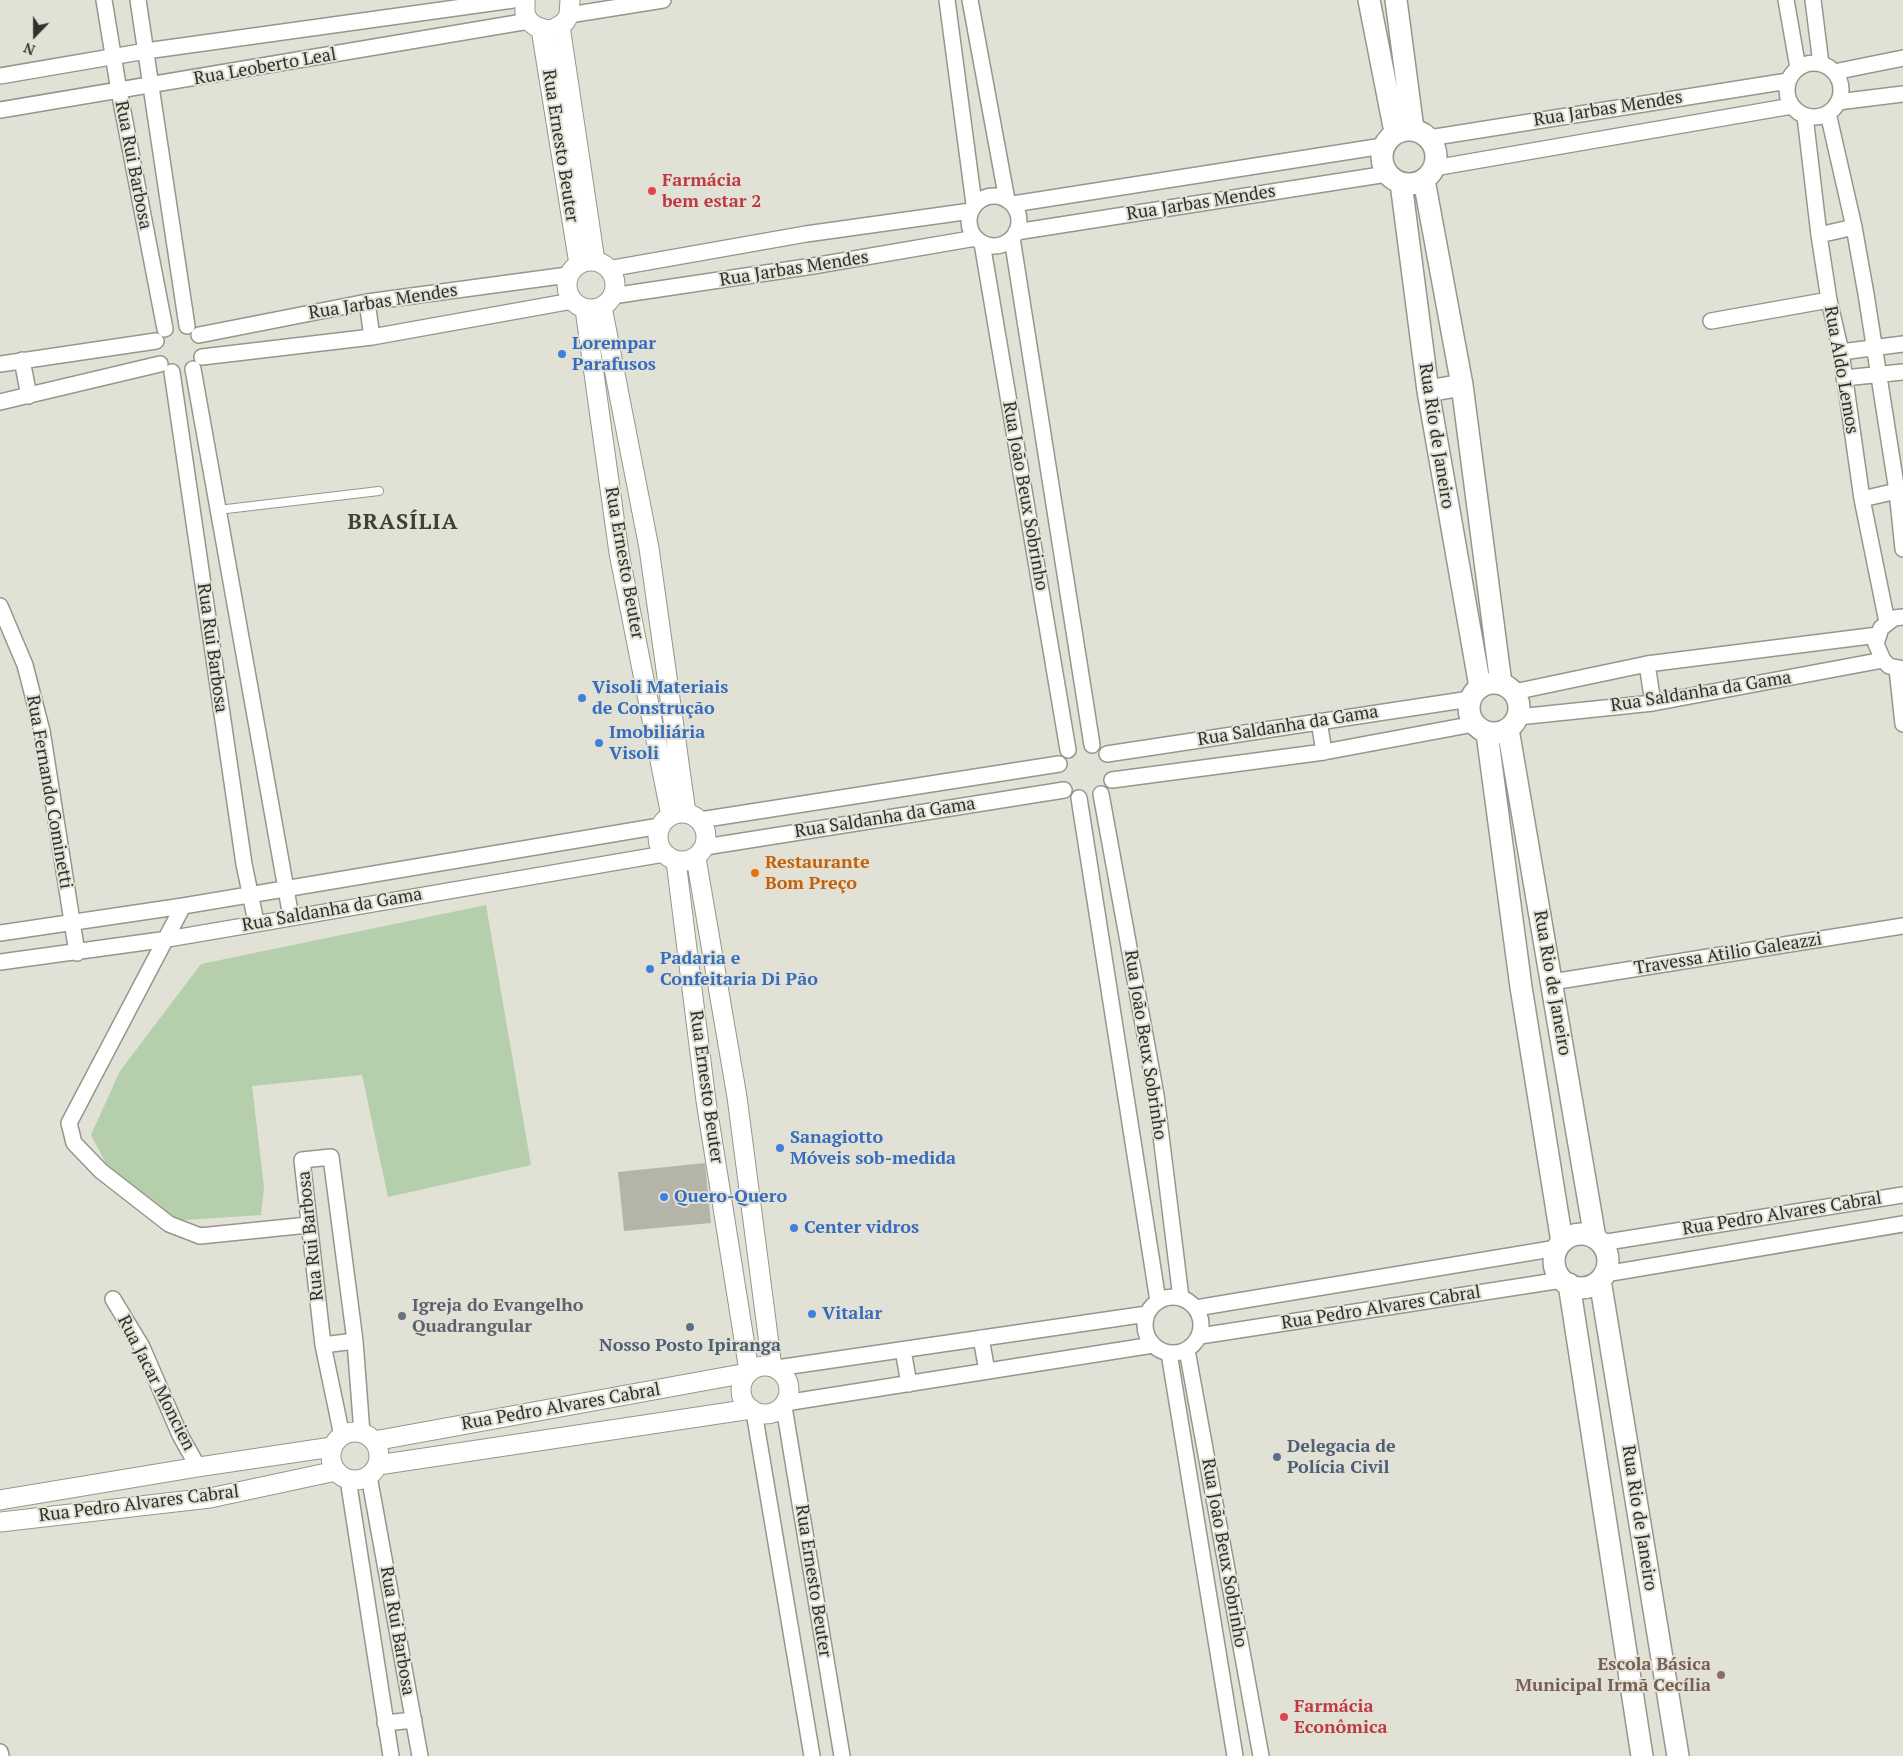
<!DOCTYPE html>
<html>
<head>
<meta charset="utf-8">
<style>
	body { margin:0 }
	#map { position:relative; width:1903px; height:1756px; overflow:hidden; background:#e2e1d6; font-family:"PT Serif",serif }
	canvas { display:block }
	.north { position:absolute; left:10px; top:10px; width:50px; height:50px; -webkit-text-stroke:4px #e2e1d6; paint-order:stroke; rotate:202deg; font-size:14px; font-weight:700; line-height:20px; text-align:center; color:#30302c }
	.north::after { content:''; display:block; margin:auto; width:18px; height:22px; background:#30302c; clip-path:polygon(50% 0,100% 100%,50% 72%,0 100%) }
</style>
</head>
<body>
<div id="map">
<canvas width="1903" height="1756"></canvas>
<div class="north">N</div>
</div>
<script>
const c = document.querySelector('canvas').getContext('2d');
c.lineJoin = 'round';
function paint(path, color) {
  c.fillStyle = color;
  c.fill(path, 'evenodd');
}
function toPath(rows) {
  const path = new Path2D();
  for (const r of rows) {
    if (r.length === 3) {
      path.moveTo(r[0] + r[2], r[1]);
      path.arc(r[0], r[1], r[2], 0, 2 * Math.PI);
      continue;
    }
    path.moveTo(r[0], r[1]);
    for (let i = 2; i < r.length; i += 2) path.lineTo(r[i], r[i + 1]);
  }
  return path;
}
function stroke(path, color, width, dash) {
  c.strokeStyle = color;
  c.lineWidth = width;
  c.lineCap = dash ? 'butt' : 'round';
  c.setLineDash(dash || []);
  c.stroke(path);
}
function drawText(font, color, halo, rows, align = 'center') {
  c.font = font + ' "PT Serif",serif';
  c.lineWidth = 4;
  c.setLineDash([]);
  c.textBaseline = 'middle';
  c.strokeStyle = halo;
  c.fillStyle = color;
  for (const [text, x, y, turn = 0] of rows) {
    c.save();
    c.translate(x, y);
    c.rotate((+turn || 0) * Math.PI / 180);
    c.textAlign = isNaN(turn) ? turn : align;
    if (halo) c.strokeText(text, 0, 0);
    c.fillText(text, 0, 0);
    c.restore();
  }
}
const green = toPath([
	[486,905,531,1165,388,1197,362,1075,252,1086,264,1187,261,1215,170,1221,111,1173,91,1135,120,1071,201,964]
]);
const building = toPath([
	[705,1163,711,1223,624,1231,618,1172]
]);
const service = toPath([
	[218,510,379,491]
]);
const minor = toPath([
	[104,0,119,91,165,329],
	[138,0,187,326],
	[947,0,974,204],
	[970,0,1007,200],
	[1786,0,1798,68],
	[1813,0,1821,64],
	[569,15,663,0],
	[1814,90,27],
	[1834,72,1903,58],
	[0,76,146,51,513,0],
	[1838,102,1903,94],
	[0,110,529,21],
	[1828,113,1854,227,1866,294,1897,491,1903,549],
	[1805,116,1819,235,1829,300,1841,352,1862,499,1887,622],
	[1429,138,1788,81],
	[1434,168,1792,106],
	[994,221,25],
	[1013,204,1383,146],
	[1016,232,1387,174],
	[1819,235,1854,227],
	[1012,238,1092,745],
	[982,243,1068,750],
	[608,269,806,234,971,211],
	[612,296,813,266,976,238],
	[367,302,372,337],
	[1711,321,1829,300],
	[199,335,367,302,568,275],
	[1841,352,1903,344],
	[202,357,372,337,572,301],
	[22,360,29,396],
	[0,364,156,341],
	[193,369,291,917],
	[172,372,244,864,256,922],
	[1844,378,1903,372],
	[0,402,160,364],
	[1862,499,1897,491],
	[0,606,25,665,42,731,77,953],
	[1903,617,1894,618,1881,628,1876,644,1883,660,1889,666,1903,669],
	[1647,664,1653,703],
	[1897,669,1903,724],
	[1514,692,1647,664,1878,635],
	[1518,717,1653,703,1883,660],
	[1319,721,1324,752],
	[1107,754,1470,699],
	[1112,780,1324,752,1474,724],
	[1101,794,1156,1095,1181,1298],
	[1079,798,1158,1301],
	[700,820,1059,764],
	[705,847,1064,790],
	[183,906,69,1123,74,1143,101,1171,169,1224,200,1236,308,1225],
	[0,933,183,906,660,826],
	[0,962,168,939,664,854],
	[1552,982,1903,926],
	[1601,1243,1903,1195],
	[1605,1274,1903,1224],
	[1173,1325,28],
	[113,1299,142,1347,180,1435,198,1467],
	[1196,1308,1557,1248],
	[1200,1336,1562,1280],
	[981,1338,987,1371],
	[323,1345,355,1341],
	[903,1350,909,1384],
	[1187,1350,1261,1756],
	[1169,1353,1235,1756],
	[777,1368,1147,1314],
	[785,1403,1153,1345],
	[784,1407,842,1756],
	[754,1412,812,1756],
	[342,1436,323,1345,302,1160,331,1157,355,1341,362,1433],
	[369,1476,420,1756],
	[348,1479,391,1756],
	[385,1723,414,1720],
	[0,1752,1,1756]
]);
const tertiary = toPath([
	[525,0,525,14,529,21,535,26,547,30,554,29,565,22,569,15,570,0],
	[560,26,595,261],
	[541,29,579,264],
	[591,285,24],
	[602,307,649,548,686,813],
	[585,309,619,553,671,816],
	[682,837,24],
	[696,858,737,1097,772,1367],
	[676,861,706,1101,749,1371],
	[765,1390,24],
	[355,1456,24],
	[374,1441,747,1373],
	[378,1465,751,1409],
	[0,1500,198,1467,332,1447],
	[0,1522,210,1498,336,1471]
]);
const secondary = toPath([
	[1369,0,1395,132],
	[1396,0,1413,129],
	[1409,157,27],
	[1424,180,1462,385,1501,684],
	[1401,183,1428,391,1480,687],
	[1428,391,1462,385],
	[1494,708,25],
	[1508,729,1595,1238],
	[1487,733,1521,987,1562,1242],
	[1581,1261,27],
	[1600,1280,1678,1756],
	[1569,1284,1642,1756]
]);
const markers = [
	[652,191,5,"#e0444e"],
	[562,354,5,"#3f7fe0"],
	[582,698,5,"#3f7fe0"],
	[599,743,5,"#3f7fe0"],
	[755,873,5,"#e8710a"],
	[650,969,5,"#3f7fe0"],
	[780,1148,5,"#3f7fe0"],
	[664,1197,5,"#3f7fe0"],
	[794,1228,5,"#3f7fe0"],
	[812,1314,5,"#3f7fe0"],
	[402,1316,5,"#6b7280"],
	[690,1327,5,"#5c6f8a"],
	[1277,1457,5,"#5c6f8a"],
	[1721,1675,5,"#8d6e63"],
	[1284,1717,5,"#e0444e"]
];
const streetNames = [
	["Rua Leoberto Leal",265,67,-10],
	["Rua Jarbas Mendes",1608,109,-9],
	["Rua Ernesto Beuter",560,146,81],
	["Rua Rui Barbosa",133,165,79],
	["Rua Jarbas Mendes",1201,203,-9],
	["Rua Jarbas Mendes",794,269,-9],
	["Rua Jarbas Mendes",383,302,-9],
	["Rua Aldo Lemos",1841,370,80],
	["Rua Rio de Janeiro",1436,436,81],
	["Rua João Beux Sobrinho",1025,496,80],
	["Rua Ernesto Beuter",624,563,80],
	["Rua Rui Barbosa",212,648,82],
	["Rua Saldanha da Gama",1701,692,-9],
	["Rua Saldanha da Gama",1288,726,-9],
	["Rua Fernando Cominetti",49,792,80],
	["Rua Saldanha da Gama",885,818,-9],
	["Rua Saldanha da Gama",332,910,-10],
	["Travessa Atilio Galeazzi",1728,954,-9],
	["Rua Rio de Janeiro",1552,983,80],
	["Rua João Beux Sobrinho",1145,1045,81],
	["Rua Ernesto Beuter",706,1087,82],
	["Rua Pedro Alvares Cabral",1782,1214,-9],
	["Rua Rui Barbosa",311,1236,-96],
	["Rua Pedro Alvares Cabral",1381,1308,-9],
	["Rua Jacar Moncien",156,1383,63],
	["Rua Pedro Alvares Cabral",561,1407,-10],
	["Rua Pedro Alvares Cabral",139,1504,-7],
	["Rua Rio de Janeiro",1639,1518,81],
	["Rua João Beux Sobrinho",1224,1553,80],
	["Rua Ernesto Beuter",813,1581,81],
	["Rua Rui Barbosa",397,1631,80]
];
const healthNames = [
	["Farmácia",662,181],
	["bem estar 2",662,202],
	["Farmácia",1294,1707],
	["Econômica",1294,1728]
];
const shopNames = [
	["Lorempar",572,344],
	["Parafusos",572,365],
	["Visoli Materiais",592,688],
	["de Construção",592,709],
	["Imobiliária",609,733],
	["Visoli",609,754],
	["Padaria e",660,959],
	["Confeitaria Di Pão",660,980],
	["Sanagiotto",790,1138],
	["Móveis sob-medida",790,1159],
	["Quero-Quero",674,1197],
	["Center vidros",804,1228],
	["Vitalar",822,1314]
];
const foodNames = [
	["Restaurante",765,863],
	["Bom Preço",765,884]
];
const worshipNames = [
	["Igreja do Evangelho",412,1306],
	["Quadrangular",412,1327]
];
const serviceNames = [
	["Nosso Posto Ipiranga",690,1346],
	["Delegacia de",1287,1447,"left"],
	["Polícia Civil",1287,1468,"left"]
];
const educationNames = [
	["Escola Básica",1711,1665],
	["Municipal Irmã Cecília",1711,1686]
];
const districtNames = [
	["BRASÍLIA",403,523]
];
paint(green, '#b5ceab');
paint(building, '#b5b4a9');
stroke(service, '#97968c', 10);
stroke(minor, '#97968c', 18);
stroke(tertiary, '#97968c', 21);
stroke(secondary, '#97968c', 24);
stroke(service, '#fff', 8);
stroke(minor, '#fff', 15);
stroke(tertiary, '#fff', 19);
stroke(secondary, '#fff', 21);
for (const [x, y, r, color] of markers) {
  const dot = new Path2D();
  dot.arc(x, y, r, 0, 2 * Math.PI);
  c.fillStyle = color;
  c.fill(dot);
  stroke(dot, '#e2e1d6', 2);
}
drawText('18px', '#30302c', '#e2e1d6', streetNames);
drawText('bold 18px', '#be3a42', '#e2e1d6', healthNames, 'left');
drawText('bold 18px', '#366cbe', '#e2e1d6', shopNames, 'left');
drawText('bold 18px', '#c56008', '#e2e1d6', foodNames, 'left');
drawText('bold 18px', '#5b616d', '#e2e1d6', worshipNames, 'left');
drawText('bold 18px', '#4e5e75', '#e2e1d6', serviceNames);
drawText('bold 18px', '#785e54', '#e2e1d6', educationNames, 'right');
c.letterSpacing = '1px';
drawText('bold 22px', '#414037', '#e2e1d6', districtNames);
c.letterSpacing = '0px';
</script>
</body>
</html>
